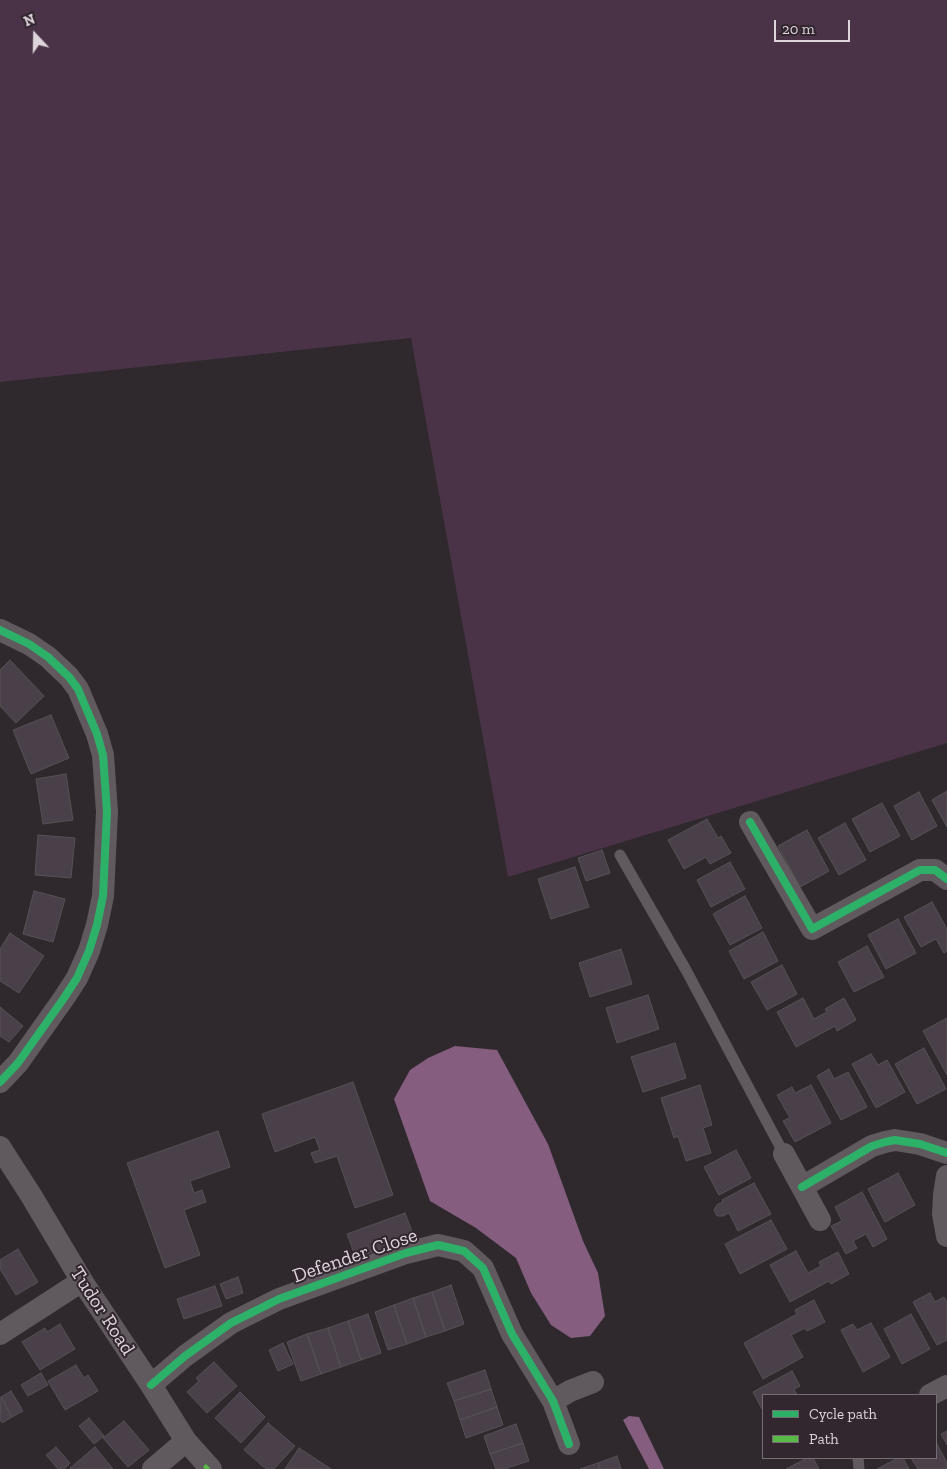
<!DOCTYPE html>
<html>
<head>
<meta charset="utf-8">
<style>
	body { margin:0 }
	#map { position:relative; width:947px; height:1469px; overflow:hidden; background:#2f292e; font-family:"Zilla Slab",serif }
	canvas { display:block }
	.legend { position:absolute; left:762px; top:1394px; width:175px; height:65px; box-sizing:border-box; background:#32262f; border:1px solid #766c74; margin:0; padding:6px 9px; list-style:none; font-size:15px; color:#ddd5db }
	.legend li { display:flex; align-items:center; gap:10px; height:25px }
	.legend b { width:25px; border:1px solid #766c74 }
	.north { position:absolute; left:10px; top:10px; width:50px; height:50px; -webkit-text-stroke:4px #32262f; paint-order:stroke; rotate:339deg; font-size:14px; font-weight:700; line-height:20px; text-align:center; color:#ddd5db }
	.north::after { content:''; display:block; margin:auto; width:18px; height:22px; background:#ddd5db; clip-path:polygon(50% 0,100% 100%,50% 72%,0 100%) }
	.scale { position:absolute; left:774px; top:20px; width:76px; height:22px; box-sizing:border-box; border:2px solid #ddd5db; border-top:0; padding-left:6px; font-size:15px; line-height:18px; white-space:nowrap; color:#ddd5db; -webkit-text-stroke:4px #32262f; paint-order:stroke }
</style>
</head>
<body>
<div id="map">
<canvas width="947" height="1469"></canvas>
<ul class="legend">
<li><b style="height:6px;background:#2db169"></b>Cycle path</li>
<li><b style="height:6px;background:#58b947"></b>Path</li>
</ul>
<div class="north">N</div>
<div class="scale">20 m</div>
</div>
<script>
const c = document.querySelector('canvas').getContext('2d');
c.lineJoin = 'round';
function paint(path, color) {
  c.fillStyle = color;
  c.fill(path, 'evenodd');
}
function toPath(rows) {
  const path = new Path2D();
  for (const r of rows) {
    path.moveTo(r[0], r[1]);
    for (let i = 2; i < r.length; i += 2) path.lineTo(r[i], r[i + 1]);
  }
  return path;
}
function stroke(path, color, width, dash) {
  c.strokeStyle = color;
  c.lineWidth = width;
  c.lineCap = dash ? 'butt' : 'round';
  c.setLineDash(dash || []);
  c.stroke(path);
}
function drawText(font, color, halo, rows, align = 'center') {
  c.font = font + ' "Zilla Slab",serif';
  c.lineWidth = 4;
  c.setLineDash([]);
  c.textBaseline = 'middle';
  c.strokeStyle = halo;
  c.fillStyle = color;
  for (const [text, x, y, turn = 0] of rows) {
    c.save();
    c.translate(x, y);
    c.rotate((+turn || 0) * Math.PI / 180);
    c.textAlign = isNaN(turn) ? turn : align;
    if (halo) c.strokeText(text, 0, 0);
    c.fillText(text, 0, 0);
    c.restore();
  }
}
const green = toPath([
	[0,0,947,0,947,743,508,877,411,338,0,382]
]);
const water = toPath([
	[455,1046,497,1050,548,1144,583,1241,598,1273,605,1316,590,1336,571,1338,551,1325,531,1293,516,1258,476,1228,430,1201,394,1099,410,1070,428,1058],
	[629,1416,639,1417,664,1469,649,1469,623,1420]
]);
const building = toPath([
	[10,660,44,696,16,723,0,706,0,670,10,660],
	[51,715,69,758,31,774,13,730,51,715],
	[66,774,73,820,43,824,36,779,66,774],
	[947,791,947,827,932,800,947,791],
	[919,792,937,826,912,840,894,806,919,792],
	[882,803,900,836,870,852,852,819,882,803],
	[707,819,718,838,721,836,731,853,710,864,706,857,684,869,668,840,707,819],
	[845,823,866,860,839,875,818,838,845,823],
	[807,830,829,871,800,887,778,846,807,830],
	[38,835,75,838,71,878,35,875,38,835],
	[602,850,610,873,586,881,578,858,602,850],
	[730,862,745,889,711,907,697,880,730,862],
	[575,867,589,907,551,919,538,879,575,867],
	[34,891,65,899,53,942,23,934,34,891],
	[745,896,762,928,730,945,713,914,745,896],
	[932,902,947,929,947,951,944,953,936,939,921,947,904,917,932,902],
	[898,919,916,953,886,969,868,935,898,919],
	[763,932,778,961,744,979,729,951,763,932],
	[10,933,44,956,19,993,0,981,0,949,10,933],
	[867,946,884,977,854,992,838,962,867,946],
	[621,949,632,984,590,997,579,963,621,949],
	[782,965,797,994,767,1010,751,982,782,965],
	[648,995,659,1029,617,1043,606,1008,648,995],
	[803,998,814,1019,827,1012,825,1009,844,998,856,1020,837,1031,835,1026,796,1047,777,1012,803,998],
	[0,1007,23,1026,9,1042,0,1036,0,1007],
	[947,1018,947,1075,923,1031,947,1018],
	[675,1043,686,1078,643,1092,631,1057,675,1043],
	[924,1048,946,1089,917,1104,895,1064,924,1048],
	[871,1054,878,1065,887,1060,905,1092,876,1108,852,1064,871,1054],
	[829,1069,834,1079,848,1072,867,1107,841,1120,817,1076,829,1069],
	[353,1082,393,1195,355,1208,337,1156,315,1163,311,1153,320,1150,315,1137,275,1152,262,1114,353,1082],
	[700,1085,712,1125,703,1128,711,1153,686,1161,678,1136,674,1138,661,1098,700,1085],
	[811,1085,831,1123,795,1142,783,1121,790,1118,777,1095,792,1087,795,1093,811,1085],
	[218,1131,230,1167,190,1181,194,1193,202,1190,206,1202,184,1210,200,1255,165,1268,127,1163,218,1131],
	[736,1150,751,1178,719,1195,704,1167,736,1150],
	[898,1173,915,1205,885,1222,868,1189,898,1173],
	[754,1183,771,1214,738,1231,729,1213,723,1216,717,1216,714,1210,717,1205,723,1202,722,1200,754,1183],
	[862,1192,887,1239,873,1247,866,1234,853,1241,857,1248,846,1254,831,1226,842,1221,835,1207,862,1192],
	[405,1213,414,1237,356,1258,347,1234,405,1213],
	[771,1220,787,1249,740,1274,725,1244,771,1220],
	[18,1249,38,1282,16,1295,0,1269,0,1260,18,1249],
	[796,1251,808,1273,821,1266,819,1262,838,1252,849,1274,831,1284,829,1281,790,1302,770,1265,796,1251],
	[238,1277,243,1293,226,1299,220,1284,238,1277],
	[451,1285,464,1324,445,1331,432,1292,451,1285],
	[215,1286,222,1306,184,1319,177,1299,215,1286],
	[432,1292,445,1331,426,1337,413,1298,432,1292],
	[930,1293,935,1302,944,1297,947,1302,947,1340,937,1345,913,1302,930,1293],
	[413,1298,426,1337,407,1344,394,1305,413,1298],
	[814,1300,825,1322,807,1331,805,1328,791,1335,803,1357,763,1379,744,1343,797,1314,795,1310,814,1300],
	[394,1305,407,1344,388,1350,375,1312,394,1305],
	[368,1314,381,1353,361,1360,348,1321,368,1314],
	[911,1314,930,1349,902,1364,884,1329,911,1314],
	[348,1321,361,1360,341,1367,328,1328,348,1321],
	[871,1323,890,1357,863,1372,841,1330,853,1324,857,1330,871,1323],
	[60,1324,75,1349,40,1370,22,1342,45,1328,47,1332,60,1324],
	[328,1328,341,1367,321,1374,307,1334,328,1328],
	[307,1334,321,1374,301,1381,287,1342,307,1334],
	[283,1343,293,1364,278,1371,269,1350,283,1343],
	[214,1362,237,1386,207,1413,187,1392,199,1381,196,1378,214,1362],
	[76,1365,84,1378,88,1375,98,1391,65,1410,48,1381,76,1365],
	[485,1370,491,1389,454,1401,447,1383,485,1370],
	[792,1371,800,1386,794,1389,797,1395,763,1395,763,1411,753,1392,792,1371],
	[41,1373,48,1385,28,1396,21,1385,41,1373],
	[491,1389,497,1407,460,1420,454,1401,491,1389],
	[11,1391,23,1411,12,1417,1,1397,11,1391],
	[240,1392,265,1417,241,1443,215,1418,240,1392],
	[1,1397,12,1417,2,1423,0,1419,1,1397],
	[497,1407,503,1425,466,1438,460,1420,497,1407],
	[89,1418,104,1436,94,1444,79,1426,89,1418],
	[124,1421,149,1450,128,1467,103,1438,124,1421],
	[268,1423,295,1446,274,1469,266,1469,244,1450,268,1423],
	[516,1424,523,1443,490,1454,484,1436,516,1424],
	[947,1431,947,1445,941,1434,947,1431],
	[936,1442,947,1463,947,1469,918,1469,911,1458,936,1458,936,1442],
	[523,1443,529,1461,504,1469,496,1469,490,1454,523,1443],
	[56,1447,70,1463,64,1469,58,1469,46,1455,56,1447],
	[95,1447,113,1469,71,1469,70,1468,95,1447],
	[299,1448,331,1469,285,1469,299,1448],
	[617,1456,621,1469,600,1469,598,1463,617,1456],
	[807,1458,813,1458,819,1469,786,1469,807,1458],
	[898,1458,903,1458,909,1469,877,1469,898,1458],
	[598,1463,600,1469,580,1469,598,1463]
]);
const service = toPath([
	[620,855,686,970,784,1154],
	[858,1458,859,1469]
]);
const minor = toPath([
	[0,630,29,644,48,657,69,677,78,689,97,734,103,755,107,812,103,896,97,925,89,951,77,978,64,998,18,1063,0,1082],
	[750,822,812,929,920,870,935,870,947,879],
	[0,1147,32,1197,82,1281,151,1385,186,1441,211,1469],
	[784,1154,820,1220],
	[947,1176,944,1195,943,1214,947,1236],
	[802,1187,872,1146,885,1142,895,1140,920,1144,947,1153],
	[0,1334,82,1281],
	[151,1385,185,1356,231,1323,279,1299,406,1253,438,1245,464,1251,483,1268,512,1334,553,1401,569,1444],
	[930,1395,947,1386],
	[553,1401,570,1391,593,1382],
	[153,1469,186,1441]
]);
const quiet = toPath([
	[205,1469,208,1466]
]);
const cycleway = toPath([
	[0,630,29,644,48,657,69,677,78,689,97,734,103,755,107,812,103,896,97,925,89,951,77,978,64,998,18,1063,0,1082],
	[750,822,812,929,920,870,935,870,947,879],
	[802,1187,872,1146,885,1142,895,1140,920,1144,947,1153],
	[151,1385,185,1356,231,1323,279,1299,406,1253,438,1245,464,1251,483,1268,512,1334,553,1401,569,1444]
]);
const streetNames = [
	["Defender Close",355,1256,-19],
	["Tudor Road",102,1311,57]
];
paint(green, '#4a3346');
paint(water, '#855d7f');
paint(building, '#4a4049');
stroke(building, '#565155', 1);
stroke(service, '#605a5f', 11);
stroke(minor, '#605a5f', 22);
stroke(quiet, '#58b947', 6, [12, 6]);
stroke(cycleway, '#2db169', 8);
drawText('20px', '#ddd5db', '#32262f', streetNames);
</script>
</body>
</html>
